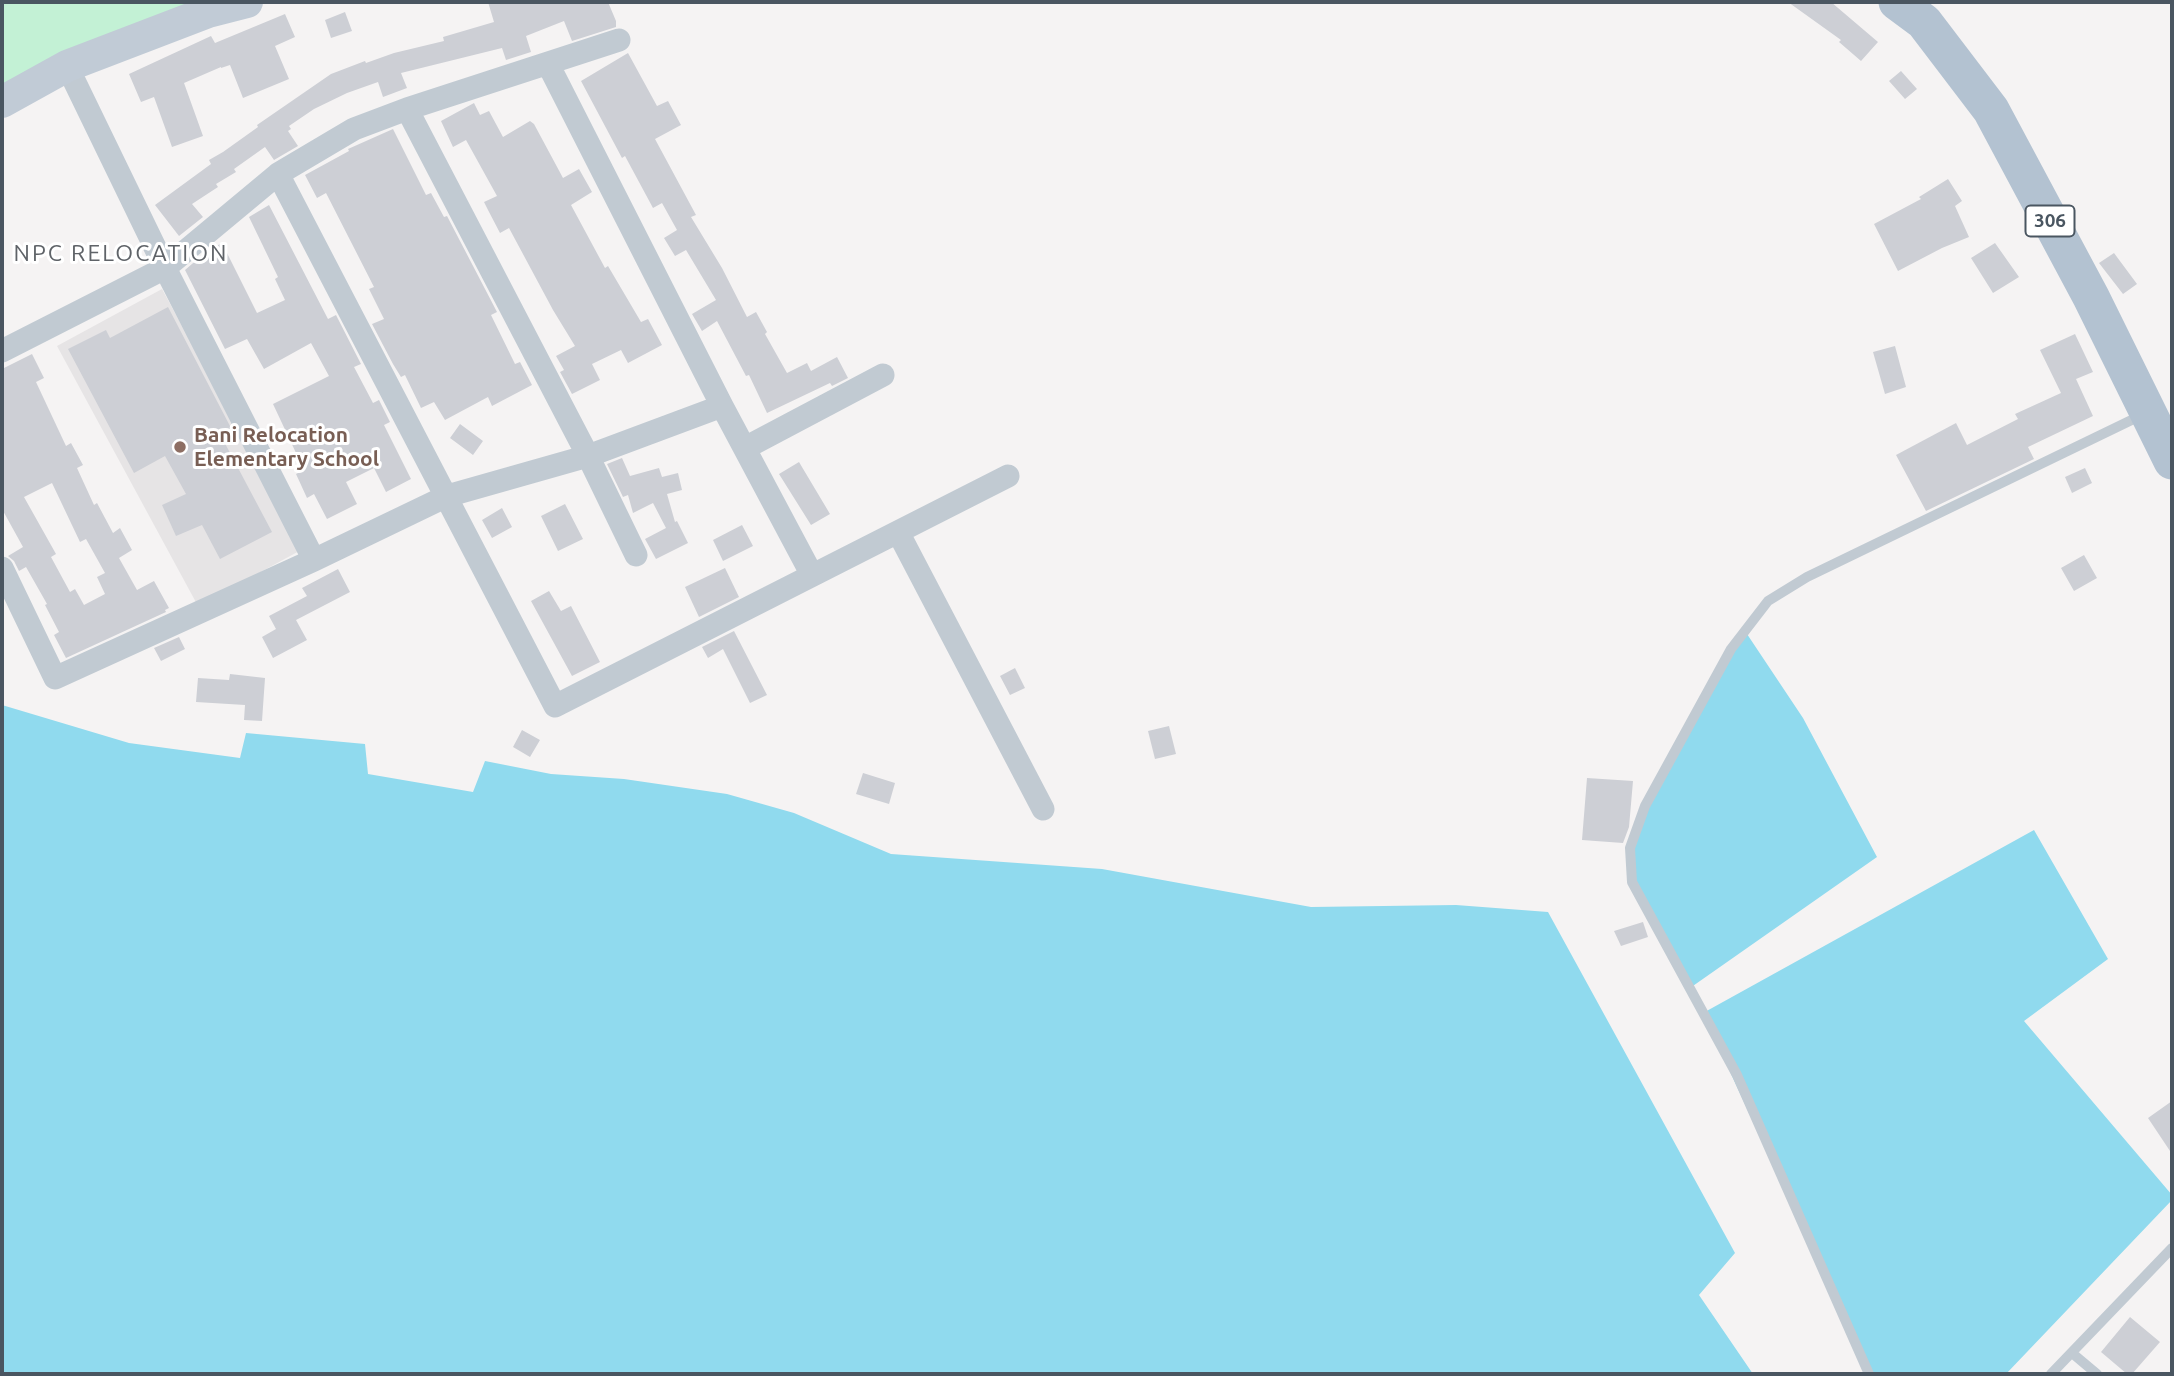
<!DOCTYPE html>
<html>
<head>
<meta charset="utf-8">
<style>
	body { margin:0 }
	#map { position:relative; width:2174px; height:1376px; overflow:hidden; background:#f5f3f3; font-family:Ubuntu,sans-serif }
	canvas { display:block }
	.frame { position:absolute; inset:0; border:4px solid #4a5661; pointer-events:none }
</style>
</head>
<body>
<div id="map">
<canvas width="2174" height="1376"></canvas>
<div class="frame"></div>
</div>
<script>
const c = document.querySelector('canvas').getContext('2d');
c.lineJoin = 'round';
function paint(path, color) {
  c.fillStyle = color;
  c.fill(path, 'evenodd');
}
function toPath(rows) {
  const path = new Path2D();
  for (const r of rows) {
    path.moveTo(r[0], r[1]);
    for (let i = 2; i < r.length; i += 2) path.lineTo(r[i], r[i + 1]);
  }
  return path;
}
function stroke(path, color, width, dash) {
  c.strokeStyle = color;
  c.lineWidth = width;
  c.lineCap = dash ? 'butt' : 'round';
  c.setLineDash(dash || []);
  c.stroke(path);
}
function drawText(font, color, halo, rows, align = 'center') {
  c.font = font + ' Ubuntu,sans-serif';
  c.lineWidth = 6;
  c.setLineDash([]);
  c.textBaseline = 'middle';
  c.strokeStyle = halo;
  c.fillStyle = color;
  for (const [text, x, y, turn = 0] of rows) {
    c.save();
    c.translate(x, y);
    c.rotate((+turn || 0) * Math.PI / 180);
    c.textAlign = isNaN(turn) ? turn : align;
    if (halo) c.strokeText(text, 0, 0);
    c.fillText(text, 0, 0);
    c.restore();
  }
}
const education = toPath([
	[162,289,303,549,198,606,57,346]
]);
const green = toPath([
	[2,2,247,2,2,102]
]);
const water = toPath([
	[1745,631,1803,718,1877,857,1690,988,1632,882,1630,848,1645,806],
	[2,705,129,743,240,758,246,733,365,744,368,774,473,792,485,761,551,774,624,779,727,794,794,813,891,854,1102,869,1311,907,1456,905,1548,912,1735,1253,1699,1295,1753,1374,2,1374],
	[2034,830,2108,959,2024,1021,2172,1195,2172,1200,2006,1374,1869,1374,1703,1013]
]);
const building = toPath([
	[488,2,608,2,616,21,616,27,572,41,564,21,526,36,531,52,506,60,502,48,401,73,407,88,383,97,378,82,347,93,314,109,289,126,291,129,288,131,298,146,274,160,265,147,234,169,236,172,216,184,218,187,192,204,203,217,179,236,155,205,211,164,209,160,223,152,258,127,257,125,331,74,365,61,366,63,394,53,444,41,443,37,494,22],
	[1788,2,1831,2,1878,42,1861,61,1839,42,1841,40],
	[345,12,352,31,331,38,325,20],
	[285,14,295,37,275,46,289,79,243,98,230,65,221,68,221,67,184,83,203,136,172,147,154,97,141,102,129,74,211,36,215,43],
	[628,53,657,106,668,101,681,125,655,139,696,215,691,217,722,268,747,317,756,312,767,332,765,334,787,373,807,363,811,371,837,357,848,378,832,386,830,383,767,413,749,375,746,376,717,321,702,331,692,314,716,300,686,250,675,256,664,238,677,230,662,203,653,208,625,156,622,158,581,81],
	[1901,71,1917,89,1905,99,1889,81],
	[474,103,480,115,489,111,503,137,530,121,534,124,563,178,579,169,592,192,571,205,605,268,608,266,641,322,648,319,662,345,628,363,621,350,592,364,600,380,572,394,560,372,564,370,556,356,575,346,553,310,509,228,500,233,488,210,484,202,497,196,466,140,453,147,441,121],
	[393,129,426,195,431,193,444,217,447,216,497,312,491,315,515,364,520,362,532,385,492,406,488,397,445,420,434,402,421,408,405,375,401,377,393,364,372,324,384,319,369,289,374,287,326,193,317,198,305,175,349,151,348,149],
	[1948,179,1962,201,1955,206,1969,237,1942,248,1898,271,1874,224,1921,199,1919,197],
	[269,205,328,319,336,315,361,364,354,367,373,403,379,400,390,422,384,425,411,479,386,492,374,468,346,482,357,504,327,519,314,494,307,498,296,474,304,470,273,404,329,376,311,343,264,369,247,339,225,349,185,270,207,251,222,243,257,313,285,300,275,279,278,277,249,217],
	[1995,243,2019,277,1993,293,1971,258],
	[2114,253,2137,284,2123,294,2099,263],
	[168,307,231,428,220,434,272,532,220,559,202,525,176,536,162,505,186,494,165,456,134,473,68,349,106,330,110,338],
	[2075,334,2093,372,2076,379,2093,416,2028,447,2034,459,1926,511,1896,455,1956,423,1967,445,2018,419,2015,414,2061,393,2040,350],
	[1895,346,1906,387,1885,394,1873,352],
	[32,354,44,378,36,382,66,446,71,443,83,465,77,468,94,505,97,503,113,533,120,528,132,550,119,558,137,590,154,581,169,608,165,610,166,612,66,658,54,635,59,632,45,605,47,604,26,567,19,571,14,561,8,556,23,547,2,509,2,369],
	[52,483,80,542,86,539,105,573,97,577,105,594,84,605,75,589,70,592,51,557,56,554,24,497],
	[460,424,483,441,473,455,450,438],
	[622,458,630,476,659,468,662,477,678,473,682,490,667,494,675,522,677,521,688,543,656,559,645,539,666,528,653,503,633,513,628,495,623,497,607,464],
	[799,462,830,514,811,525,779,474],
	[2085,468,2092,483,2072,493,2065,477],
	[565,504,583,539,558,551,541,516],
	[502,508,512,527,492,538,482,520],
	[742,525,753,546,723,561,713,540],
	[2084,555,2097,578,2074,591,2061,568],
	[725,568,739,597,699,617,685,587],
	[338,569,350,592,296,620,307,640,273,658,262,637,276,629,269,616,307,596,302,588],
	[549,591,561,611,571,606,600,662,572,676,531,601],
	[734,631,767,695,750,703,723,649,708,658,702,647],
	[179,637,185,649,161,661,154,648],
	[1015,668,1025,688,1010,695,1000,676],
	[230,674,265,678,262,721,244,720,245,705,196,702,198,678,229,680],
	[1169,726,1176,754,1155,759,1148,731],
	[522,730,540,740,530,757,513,747],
	[863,773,895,783,889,804,856,794],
	[1587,778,1633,781,1629,827,1623,843,1582,840],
	[1643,922,1648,937,1621,946,1614,931],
	[2172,1101,2172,1154,2148,1118],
	[2130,1317,2160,1342,2132,1374,2127,1374,2101,1352]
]);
const lane = toPath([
	[2072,1353,2097,1374],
	[1869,1374,1737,1075,1632,882,1630,848,1645,806,1731,649,1768,601,1807,577,2144,414],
	[2051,1374,2172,1248]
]);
const street = toPath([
	[548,64,722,406,812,575],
	[67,66,165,268,314,560],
	[407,109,588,456,636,555],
	[278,174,555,706,1008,476],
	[2,351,165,268,278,174,354,129,407,109,619,40],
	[745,448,883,375],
	[898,532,1043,809],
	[2,568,55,678,314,560,447,496,588,456,722,406]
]);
const secondary = toPath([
	[2,102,67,66,208,12,247,2]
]);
const primary = toPath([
	[1897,2,1924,22,1991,110,2091,297,2172,461]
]);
const markers = [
	[180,447,7,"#8d6e63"]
];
const shields = [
	[2050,221,49]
];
const shieldNames = [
	["306",2050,221]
];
const educationNames = [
	["Bani Relocation",194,435],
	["Elementary School",194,459]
];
const neighbourhoodNames = [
	["NPC RELOCATION",121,253]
];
paint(education, '#e6e4e5');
paint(green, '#c3f1d5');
paint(water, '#90daee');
paint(building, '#cdcfd5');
stroke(lane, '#c1cad2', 10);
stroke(street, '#c1cad2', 23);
stroke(secondary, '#c1cbd6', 32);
stroke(primary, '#b3c2d1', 37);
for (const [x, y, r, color] of markers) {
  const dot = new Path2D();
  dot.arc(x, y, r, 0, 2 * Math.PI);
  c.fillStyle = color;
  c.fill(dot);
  stroke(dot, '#fff', 2.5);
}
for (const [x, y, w] of shields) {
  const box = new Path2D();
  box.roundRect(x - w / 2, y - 15.5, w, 31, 5);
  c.fillStyle = '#fff';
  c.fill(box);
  stroke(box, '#4a5661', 2);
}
drawText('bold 19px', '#4a5661', null, shieldNames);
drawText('bold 21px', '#785e54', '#fff', educationNames, 'left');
c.letterSpacing = '2px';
drawText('23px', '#5f6368', '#fff', neighbourhoodNames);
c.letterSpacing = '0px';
</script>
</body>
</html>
